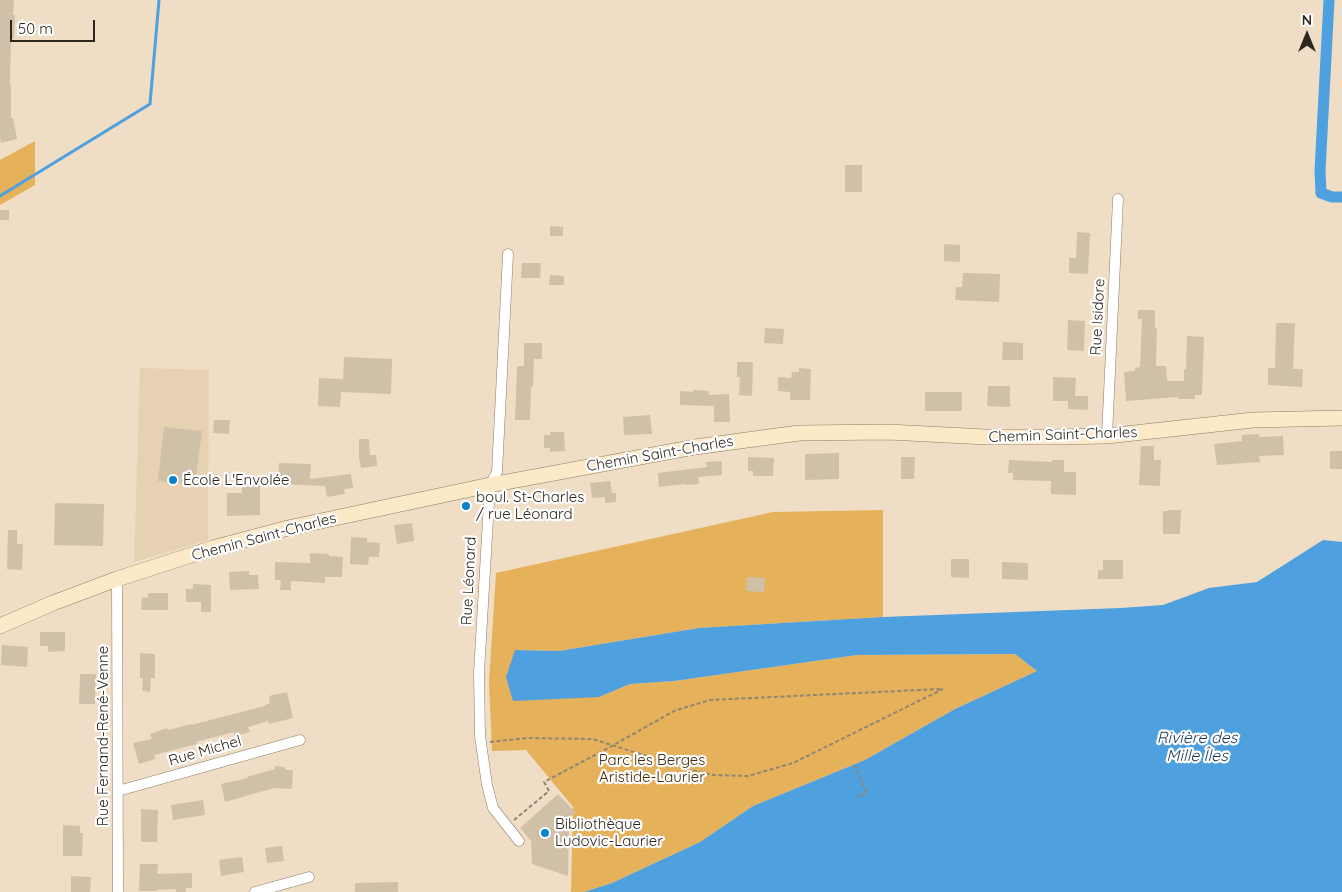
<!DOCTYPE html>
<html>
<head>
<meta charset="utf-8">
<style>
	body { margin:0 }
	#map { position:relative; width:1342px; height:892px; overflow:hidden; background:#efdec5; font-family:Quicksand,sans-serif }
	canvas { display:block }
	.north { position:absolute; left:1282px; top:10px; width:50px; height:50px; -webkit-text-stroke:4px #fff; paint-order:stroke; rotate:0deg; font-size:14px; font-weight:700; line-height:20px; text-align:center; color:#2d271d }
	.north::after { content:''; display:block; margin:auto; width:18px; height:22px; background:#2d271d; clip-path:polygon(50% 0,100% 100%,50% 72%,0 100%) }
	.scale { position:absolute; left:10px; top:20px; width:85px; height:22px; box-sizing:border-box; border:2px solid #2d271d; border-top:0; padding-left:6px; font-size:15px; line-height:18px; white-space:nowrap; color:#2d271d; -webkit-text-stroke:4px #fff; paint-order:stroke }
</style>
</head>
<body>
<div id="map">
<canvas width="1342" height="892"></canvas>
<div class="north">N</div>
<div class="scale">50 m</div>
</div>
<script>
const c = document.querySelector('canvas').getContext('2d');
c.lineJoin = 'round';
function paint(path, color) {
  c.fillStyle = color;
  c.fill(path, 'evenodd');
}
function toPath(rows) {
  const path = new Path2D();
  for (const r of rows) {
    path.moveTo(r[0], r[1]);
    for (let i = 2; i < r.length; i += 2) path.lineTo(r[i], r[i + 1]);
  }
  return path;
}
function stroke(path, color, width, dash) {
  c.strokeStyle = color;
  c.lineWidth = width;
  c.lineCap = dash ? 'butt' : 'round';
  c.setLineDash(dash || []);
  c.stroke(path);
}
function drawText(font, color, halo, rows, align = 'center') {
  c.font = font + ' Quicksand,sans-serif';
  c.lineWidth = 4.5;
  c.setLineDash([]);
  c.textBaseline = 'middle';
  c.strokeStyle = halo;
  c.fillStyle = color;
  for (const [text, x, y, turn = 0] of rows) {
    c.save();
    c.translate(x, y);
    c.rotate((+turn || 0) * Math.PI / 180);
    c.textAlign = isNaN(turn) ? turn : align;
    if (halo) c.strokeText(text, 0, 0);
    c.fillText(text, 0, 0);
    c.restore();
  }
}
const built = toPath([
	[140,368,209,370,208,540,134,562]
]);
const green = toPath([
	[35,141,35,185,0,205,0,160],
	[883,510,883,617,699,628,559,651,515,650,599,697,630,684,674,681,857,655,1015,654,1037,671,955,709,865,760,753,806,700,842,612,883,584,892,571,892,573,807,526,750,492,751,489,682,496,573,773,512]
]);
const water = toPath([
	[1323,540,1342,542,1342,892,584,892,612,883,700,842,753,806,865,760,955,709,1037,671,1015,654,857,655,674,681,630,684,599,697,513,701,506,677,515,650,559,651,699,628,883,617,1121,608,1163,605,1209,588,1257,582]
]);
const stream = toPath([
	[0,196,150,104,159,0]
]);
const canal = toPath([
	[1329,0,1320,171,1321,193,1332,197,1342,197]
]);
const building = toPath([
	[0,0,14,0,13,15,15,15,14,39,11,39,10,85,11,85,11,118,13,118,17,139,1,143,0,138],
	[845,165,862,165,862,192,845,192],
	[0,210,9,210,9,220,0,220],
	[550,226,563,227,563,236,550,236],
	[1077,232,1090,233,1088,274,1069,273,1069,258,1076,258],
	[944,244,960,245,960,262,944,261],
	[522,263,541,263,540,278,521,278],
	[963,273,1000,274,999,302,955,300,956,287,962,287],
	[550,275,564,276,564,285,549,285],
	[1138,310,1155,310,1155,328,1157,328,1156,366,1166,366,1167,381,1184,381,1184,369,1186,369,1187,336,1204,337,1202,395,1195,395,1195,399,1178,399,1178,397,1126,401,1124,372,1135,371,1135,368,1140,367,1142,319,1138,319],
	[1068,320,1085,321,1084,351,1067,350],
	[1276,323,1295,323,1293,369,1303,369,1302,387,1268,385,1268,368,1275,368],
	[765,328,784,329,783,344,764,343],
	[1003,342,1023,343,1023,360,1002,360],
	[524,343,542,343,542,359,534,359,533,387,531,387,530,420,515,420,517,366,524,366],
	[344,357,392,359,391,394,341,392,340,407,318,406,319,378,343,379],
	[737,362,753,362,752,396,739,395,740,377,737,377],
	[799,368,811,369,810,400,790,400,790,392,778,391,778,377,791,378,792,372,799,372],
	[1053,377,1076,378,1075,396,1088,396,1088,410,1068,409,1068,401,1053,401],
	[988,386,1010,386,1010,407,987,406],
	[693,390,709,391,709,395,729,394,730,422,714,422,714,406,680,405,680,391,693,392],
	[925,392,962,392,962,411,925,411],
	[650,415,652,434,624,435,623,417],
	[214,420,230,420,229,434,213,433],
	[164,427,202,431,195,485,158,481],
	[550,432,564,432,565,451,550,452,550,448,544,448,544,435,550,435],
	[1259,434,1259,437,1283,436,1284,455,1259,456,1260,462,1217,465,1214,444,1242,441,1242,435],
	[359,439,369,439,370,455,376,455,377,466,361,468,359,457],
	[1141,446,1154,446,1154,460,1161,460,1160,486,1139,485],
	[1330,451,1342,451,1342,469,1330,469],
	[839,453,839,479,805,480,805,454],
	[748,457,774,458,773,476,753,476,753,471,748,471],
	[901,457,915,457,914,479,901,479],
	[1009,460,1052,462,1052,460,1064,460,1064,472,1076,472,1076,495,1051,494,1051,481,1013,480,1013,473,1008,473],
	[722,461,722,475,698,477,699,484,685,485,685,484,659,487,658,473,707,467,706,462],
	[279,463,311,464,310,479,351,474,353,488,344,489,345,494,327,497,325,486,278,484],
	[242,480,260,480,260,515,227,516,227,493,242,493],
	[610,481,612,493,616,493,616,502,605,503,605,497,592,498,590,483],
	[55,503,104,504,103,546,54,545],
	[1168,510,1181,510,1180,534,1163,534,1163,511,1168,511],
	[412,523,414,541,397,544,394,525],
	[8,530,17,530,17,544,23,544,22,570,7,569],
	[351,537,367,538,367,542,380,543,379,557,369,557,368,565,350,564],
	[310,553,329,554,329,556,343,557,342,577,325,577,325,583,291,581,291,590,280,590,281,580,275,580,275,562,310,563],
	[951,559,969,559,969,578,951,577],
	[1103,560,1123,560,1123,579,1098,579,1098,570,1103,570],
	[1002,562,1028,563,1028,580,1002,579],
	[249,571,249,575,258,575,259,589,230,590,229,572],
	[747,577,765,578,764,592,746,591],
	[193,584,211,585,211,612,201,612,201,602,186,602,186,589,193,589],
	[148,593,168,593,168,610,141,610,142,597,148,598],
	[40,632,65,632,65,651,48,652,48,646,40,646],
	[2,645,28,647,27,667,1,665],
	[140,653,155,654,155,678,151,678,150,692,142,691,143,678,140,678],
	[80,674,96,674,95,704,79,704],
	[287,692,293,718,269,724,268,721,248,727,250,732,235,736,234,732,196,742,197,744,154,755,155,759,139,764,133,743,152,739,150,734,167,728,168,730,191,724,191,725,265,706,265,705,270,703,269,696],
	[275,766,285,767,285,770,293,770,292,789,274,788,225,802,221,784,248,778,247,777,275,769],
	[558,794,576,813,569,817,568,876,532,864,531,841,520,828],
	[203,800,205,815,173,820,171,805],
	[141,809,158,810,157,842,141,842],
	[63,825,80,826,80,833,83,833,82,856,63,856],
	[282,846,284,861,267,863,265,848],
	[242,857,244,872,221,876,219,860],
	[140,864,158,864,157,874,192,873,192,888,186,888,186,892,176,892,176,889,157,890,157,891,139,891],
	[71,876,91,877,90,892,71,892],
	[398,882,398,892,355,892,355,883]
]);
const path = toPath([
	[490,742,527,738,593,739,687,769,713,775,748,776,793,763,943,689],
	[854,765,867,793,857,796],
	[514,820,549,791,544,782,612,746,674,711,710,700,941,689]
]);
const minor = toPath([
	[508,254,497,472,490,485,479,672,480,736,487,785,493,808,519,841],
	[1107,436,1118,199],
	[117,579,118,892],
	[118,791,300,740],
	[255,892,309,877]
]);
const secondary = toPath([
	[0,626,53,603,117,579,213,548,288,528,490,485,695,447,799,433,888,432,986,437,1054,437,1107,436,1253,420,1342,418]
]);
const markers = [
	[173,480,5,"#0884cc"],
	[466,506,5,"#0884cc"],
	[545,833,5,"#0884cc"]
];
const streetNames = [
	["Rue Isidore",1098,317,-87],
	["Chemin Saint-Charles",1063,435,-2],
	["Chemin Saint-Charles",660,454,-10],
	["Chemin Saint-Charles",264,537,-15],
	["Rue Léonard",469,581,-87],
	["Rue Fernand-René-Venne",103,736,-90],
	["Rue Michel",205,751,-16]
];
const poiNames = [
	["École L'Envolée",183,480],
	["boul. St-Charles",476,497],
	["/ rue Léonard",476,514],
	["Bibliothèque",555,824],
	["Ludovic-Laurier",555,841]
];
const parkNames = [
	["Parc les Berges",652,760],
	["Aristide-Laurier",652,777]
];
const waterNames = [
	["Rivière des",1197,738],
	["Mille Îles",1197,756]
];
paint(built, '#e6d2b3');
paint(green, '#e5b15b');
paint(water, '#4ea0de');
stroke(stream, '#4ea0de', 3);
stroke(canal, '#4ea0de', 11);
paint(building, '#d1c0a8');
stroke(minor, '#8c7d66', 11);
stroke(secondary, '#8c7d66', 16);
stroke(path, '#918573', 2, [4, 2.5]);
stroke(minor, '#fff', 10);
stroke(secondary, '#fbe9c8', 15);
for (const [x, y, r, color] of markers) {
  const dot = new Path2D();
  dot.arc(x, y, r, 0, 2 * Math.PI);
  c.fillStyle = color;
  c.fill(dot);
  stroke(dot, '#fff', 2);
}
drawText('15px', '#2d271d', '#fff', streetNames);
drawText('15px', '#2d271d', '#fff', poiNames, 'left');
drawText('15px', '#412b04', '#fff', parkNames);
drawText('italic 16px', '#193b56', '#fff', waterNames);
</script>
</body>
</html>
